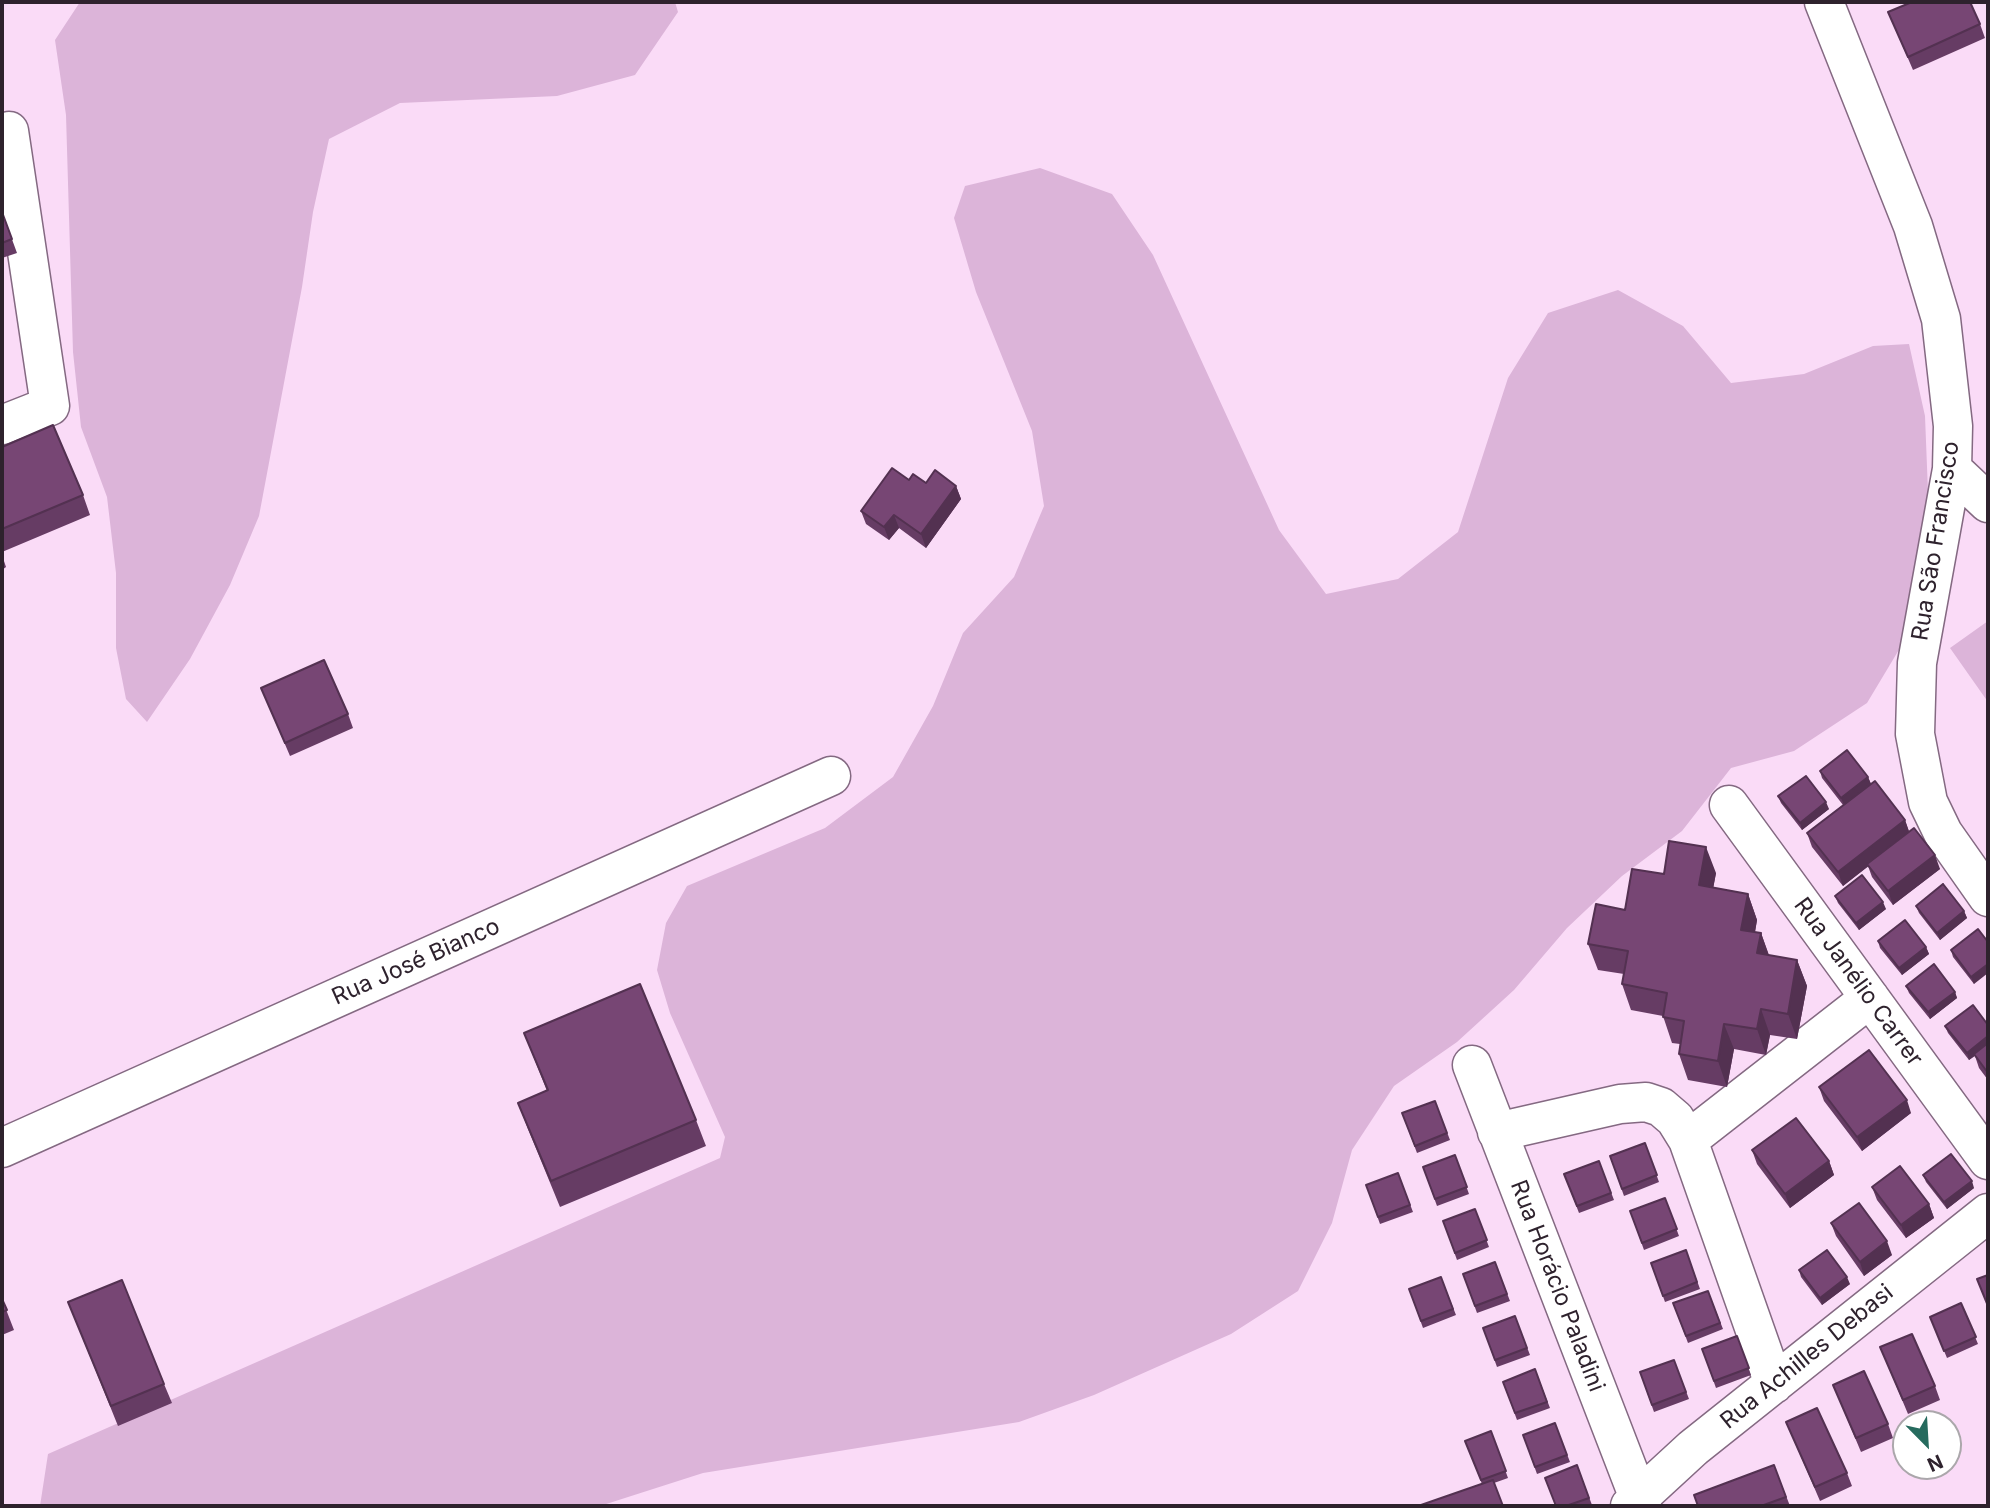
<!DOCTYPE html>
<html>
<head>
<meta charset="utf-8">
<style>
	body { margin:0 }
	#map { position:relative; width:1990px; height:1508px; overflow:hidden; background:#fadbf7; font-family:Inter,sans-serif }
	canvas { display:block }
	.frame { position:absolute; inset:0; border:4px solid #2e222d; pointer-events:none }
	.north { position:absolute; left:1892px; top:1410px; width:70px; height:70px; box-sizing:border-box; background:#fff; border:2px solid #aba7ab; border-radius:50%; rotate:156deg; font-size:19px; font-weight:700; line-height:28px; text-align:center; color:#2e222d }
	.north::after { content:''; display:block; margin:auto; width:24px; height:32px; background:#266b5e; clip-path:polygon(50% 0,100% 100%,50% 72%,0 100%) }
</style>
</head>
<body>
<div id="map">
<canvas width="1990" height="1508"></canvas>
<div class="frame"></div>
<div class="north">N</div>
</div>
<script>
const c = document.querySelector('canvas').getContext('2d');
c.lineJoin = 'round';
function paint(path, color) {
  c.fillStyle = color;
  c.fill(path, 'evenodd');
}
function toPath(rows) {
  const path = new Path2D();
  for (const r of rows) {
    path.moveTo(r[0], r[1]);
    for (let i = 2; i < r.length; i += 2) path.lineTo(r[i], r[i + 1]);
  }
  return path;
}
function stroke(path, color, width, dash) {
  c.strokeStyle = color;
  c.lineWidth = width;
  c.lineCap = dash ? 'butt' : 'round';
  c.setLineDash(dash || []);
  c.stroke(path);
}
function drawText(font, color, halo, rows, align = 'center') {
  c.font = font + ' Inter,sans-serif';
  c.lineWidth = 7;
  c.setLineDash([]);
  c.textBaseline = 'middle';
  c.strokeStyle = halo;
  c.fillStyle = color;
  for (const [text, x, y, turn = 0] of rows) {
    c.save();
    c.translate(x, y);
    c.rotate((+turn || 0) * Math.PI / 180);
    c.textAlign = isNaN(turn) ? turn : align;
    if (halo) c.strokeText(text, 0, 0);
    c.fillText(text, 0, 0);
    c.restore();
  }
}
const green = toPath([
	[80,2,675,2,678,12,635,75,557,96,400,103,329,139,313,212,302,287,259,516,230,585,190,659,147,722,126,699,116,648,116,573,107,497,81,427,73,352,66,115,55,40],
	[1040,168,1112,194,1153,255,1279,530,1326,594,1398,579,1458,532,1508,378,1548,313,1618,290,1683,326,1731,383,1804,374,1873,346,1909,344,1925,416,1928,492,1926,565,1906,638,1867,703,1794,751,1731,768,1682,831,1622,876,1567,928,1514,990,1457,1042,1394,1086,1352,1150,1332,1223,1298,1291,1231,1334,1094,1395,1019,1422,703,1473,600,1506,40,1506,48,1454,720,1158,725,1137,670,1013,657,970,666,923,687,886,825,828,893,777,933,706,963,633,1014,577,1044,506,1032,431,976,292,954,218,965,186],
	[1988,621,1988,702,1950,648]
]);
const minor = toPath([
	[1824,2,1913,226,1941,319,1953,426,1952,469,1917,663,1915,734,1928,802,1943,833,1988,897],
	[2,425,50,406,9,131],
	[1952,469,1988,503],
	[1729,805,1988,1160],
	[1472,1065,1642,1506],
	[1497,1132,1620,1104,1646,1102,1661,1107,1675,1119,1688,1140,1774,1384],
	[1688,1140,1870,998],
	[2,1148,831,776],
	[1630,1506,1693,1448,1988,1213]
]);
const wall = toPath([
	[1888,12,1980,24,1985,38,1913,70],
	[2,212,17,253,2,258],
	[2,447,83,495,90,515,2,552],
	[909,480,926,483,956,486,961,499,926,548,899,528,889,540,866,524,861,511],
	[2,555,6,567,2,570],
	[261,688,348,714,353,728,290,756],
	[1820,771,1868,777,1871,784,1905,820,1909,832,1940,869,1893,905,1872,877,1868,866,1843,886,1812,847,1807,833,1843,805,1822,778],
	[1778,796,1829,809,1802,830,1781,803],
	[1716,873,1713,888,1748,894,1757,920,1755,932,1761,933,1769,955,1797,960,1807,986,1797,1039,1770,1035,1766,1055,1734,1049,1727,1087,1688,1080,1679,1054,1680,1044,1672,1043,1663,1016,1631,1010,1622,984,1624,974,1598,970,1588,944,1664,874],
	[1835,896,1886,909,1859,930,1838,903],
	[1916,906,1964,911,1967,918,1940,940,1919,913],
	[1878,941,1926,947,1929,954,1902,975,1880,948],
	[1988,942,1974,984,1953,957,1951,950],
	[1906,986,1955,992,1957,998,1930,1019,1909,993],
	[1988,1025,1988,1080,1979,1068,1975,1056,1969,1060,1948,1033,1945,1026],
	[524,1033,696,1120,706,1146,560,1207,528,1129,518,1103,547,1091],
	[1819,1087,1911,1113,1862,1151,1824,1101],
	[1435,1101,1450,1140,1417,1153,1402,1113],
	[1645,1143,1659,1182,1624,1196,1610,1156],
	[1752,1150,1829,1161,1834,1175,1790,1208,1757,1164],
	[1455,1155,1469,1194,1437,1206,1423,1167],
	[1599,1161,1614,1200,1579,1213,1564,1174],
	[1398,1173,1413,1212,1380,1224,1366,1185],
	[1923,1175,1974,1188,1947,1209,1926,1182],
	[1872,1187,1929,1204,1934,1218,1906,1238,1877,1200],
	[1665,1198,1679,1236,1644,1250,1630,1211],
	[1475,1209,1489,1247,1457,1260,1443,1221],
	[1831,1223,1892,1255,1864,1276,1836,1236],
	[1686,1250,1700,1289,1665,1302,1651,1263],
	[1495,1262,1510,1301,1477,1313,1463,1274],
	[1799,1270,1850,1284,1822,1305,1801,1277],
	[1441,1277,1456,1315,1423,1328,1409,1289],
	[1708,1291,1723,1329,1688,1343,1673,1303],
	[2,1299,14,1330,2,1335],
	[68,1302,164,1384,172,1403,118,1426],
	[1961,1303,1978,1344,1947,1358,1930,1317],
	[1515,1316,1530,1355,1497,1367,1483,1328],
	[1737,1336,1751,1375,1716,1388,1702,1349],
	[1880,1347,1935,1386,1940,1400,1908,1414],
	[1674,1360,1689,1399,1654,1412,1640,1372],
	[1535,1369,1550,1408,1517,1420,1503,1382],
	[1833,1385,1888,1424,1893,1438,1861,1452],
	[1786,1422,1847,1473,1852,1486,1820,1501],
	[1555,1423,1570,1462,1537,1474,1523,1435],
	[1491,1431,1508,1478,1494,1483,1482,1484,1465,1441],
	[1577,1465,1592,1505,1587,1506,1556,1506],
	[1774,1465,1790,1506,1698,1506]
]);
const shadedWall = toPath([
	[956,486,961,499,926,548,921,534],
	[894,515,899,528,889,540,884,527],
	[1868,777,1871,784,1844,805,1841,798],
	[1826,802,1829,809,1802,830,1800,823],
	[1905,820,1910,834,1843,886,1838,872],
	[1706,847,1716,873,1709,911,1699,885],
	[1935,855,1940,869,1893,905,1888,891],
	[1748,894,1757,920,1751,955,1741,930],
	[1883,902,1886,909,1859,930,1856,923],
	[1964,911,1967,918,1940,940,1937,933],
	[1761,933,1770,959,1757,953],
	[1926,947,1929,954,1902,975,1899,968],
	[1797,960,1807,986,1797,1039,1788,1014],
	[1988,964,1988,973,1974,984,1971,977],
	[1955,992,1957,998,1930,1019,1928,1012],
	[1761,1009,1770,1035,1766,1055,1757,1029],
	[1724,1024,1734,1049,1727,1087,1718,1061],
	[1988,1036,1988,1045,1969,1060,1967,1053],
	[1907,1100,1911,1113,1862,1151,1857,1137],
	[1829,1161,1834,1175,1790,1208,1785,1194],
	[1972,1181,1974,1188,1947,1209,1944,1202],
	[1929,1204,1934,1218,1906,1238,1901,1225],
	[1887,1241,1892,1255,1864,1276,1860,1262],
	[1847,1277,1850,1284,1822,1305,1820,1298]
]);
const building = toPath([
	[1912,2,1970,2,1980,24,1908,57,1888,12,1912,2],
	[2,212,12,239,2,243,2,212],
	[53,425,83,495,2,529,2,447,53,425],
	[892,468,909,480,913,474,926,483,935,470,956,486,921,534,894,515,884,527,861,511,892,468],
	[324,660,348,714,285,743,261,688,324,660],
	[1847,750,1868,777,1841,798,1820,771,1847,750],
	[1806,776,1826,802,1800,823,1778,796,1806,776],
	[1875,781,1905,820,1838,872,1807,833,1875,781],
	[1914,828,1935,855,1888,891,1867,864,1914,828],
	[1669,841,1706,847,1699,885,1748,894,1741,930,1761,933,1757,953,1797,960,1788,1014,1761,1009,1757,1029,1724,1024,1718,1061,1679,1054,1684,1021,1663,1017,1667,993,1622,984,1628,951,1588,944,1596,904,1625,910,1632,869,1664,874,1669,841],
	[1862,875,1883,902,1856,923,1835,896,1862,875],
	[1943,884,1964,911,1937,933,1916,906,1943,884],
	[1905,920,1926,947,1899,968,1878,941,1905,920],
	[1978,929,1988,942,1988,964,1971,977,1951,950,1978,929],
	[1934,964,1955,992,1928,1012,1906,986,1934,964],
	[640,984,696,1120,551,1181,518,1103,548,1090,524,1033,640,984],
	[1973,1005,1988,1025,1988,1036,1967,1053,1945,1026,1973,1005],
	[1988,1043,1988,1073,1974,1054,1988,1043],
	[1869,1050,1907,1100,1857,1137,1819,1087,1869,1050],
	[1435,1101,1447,1133,1415,1146,1402,1113,1435,1101],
	[1796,1118,1829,1161,1785,1194,1752,1150,1796,1118],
	[1645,1143,1657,1175,1622,1189,1610,1156,1645,1143],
	[1951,1154,1972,1181,1944,1202,1923,1175,1951,1154],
	[1455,1155,1467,1187,1435,1199,1423,1167,1455,1155],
	[1599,1161,1611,1193,1577,1206,1564,1174,1599,1161],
	[1900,1166,1929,1204,1901,1225,1872,1187,1900,1166],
	[1398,1173,1410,1205,1378,1217,1366,1185,1398,1173],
	[1665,1198,1677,1229,1642,1243,1630,1211,1665,1198],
	[1859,1203,1887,1241,1860,1262,1831,1223,1859,1203],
	[1475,1209,1487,1240,1455,1253,1443,1221,1475,1209],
	[1686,1250,1697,1282,1663,1296,1651,1263,1686,1250],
	[1827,1250,1847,1277,1820,1298,1799,1270,1827,1250],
	[1495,1262,1507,1294,1475,1306,1463,1274,1495,1262],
	[1988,1275,1988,1306,1977,1279,1988,1275],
	[1441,1277,1453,1309,1421,1321,1409,1289,1441,1277],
	[122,1280,164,1384,111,1406,68,1302,122,1280],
	[1708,1291,1720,1323,1686,1336,1673,1303,1708,1291],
	[2,1299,7,1310,2,1312,2,1299],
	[1961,1303,1976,1337,1944,1351,1930,1317,1961,1303],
	[1515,1316,1527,1348,1495,1360,1483,1328,1515,1316],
	[1912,1334,1935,1386,1903,1400,1880,1347,1912,1334],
	[1737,1336,1749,1368,1714,1381,1702,1349,1737,1336],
	[1674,1360,1686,1392,1652,1405,1640,1372,1674,1360],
	[1535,1369,1547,1402,1515,1413,1503,1382,1535,1369],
	[1864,1371,1888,1424,1856,1438,1833,1385,1864,1371],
	[1817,1408,1847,1473,1815,1487,1786,1422,1817,1408],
	[1555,1423,1567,1455,1535,1467,1523,1435,1555,1423],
	[1491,1431,1506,1471,1481,1480,1465,1441,1491,1431],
	[1577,1465,1589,1498,1566,1506,1556,1506,1545,1478,1577,1465],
	[1774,1465,1786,1497,1761,1506,1698,1506,1694,1495,1774,1465],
	[1493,1480,1503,1506,1422,1506,1421,1505,1493,1480]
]);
const streetNames = [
	["Rua São Francisco",1936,541,-81],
	["Rua José Bianco",416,962,-24],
	["Rua Janélio Carrer",1858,982,54],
	["Rua Horácio Paladini",1557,1286,69],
	["Rua Achilles Debasi",1807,1357,-39]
];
paint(green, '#dcb4d9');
stroke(minor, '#846982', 41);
stroke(minor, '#fff', 38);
paint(wall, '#663c64');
paint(shadedWall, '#533151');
paint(building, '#774674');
stroke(building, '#533151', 2);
drawText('23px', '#2e222d', '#fff', streetNames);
</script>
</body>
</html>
